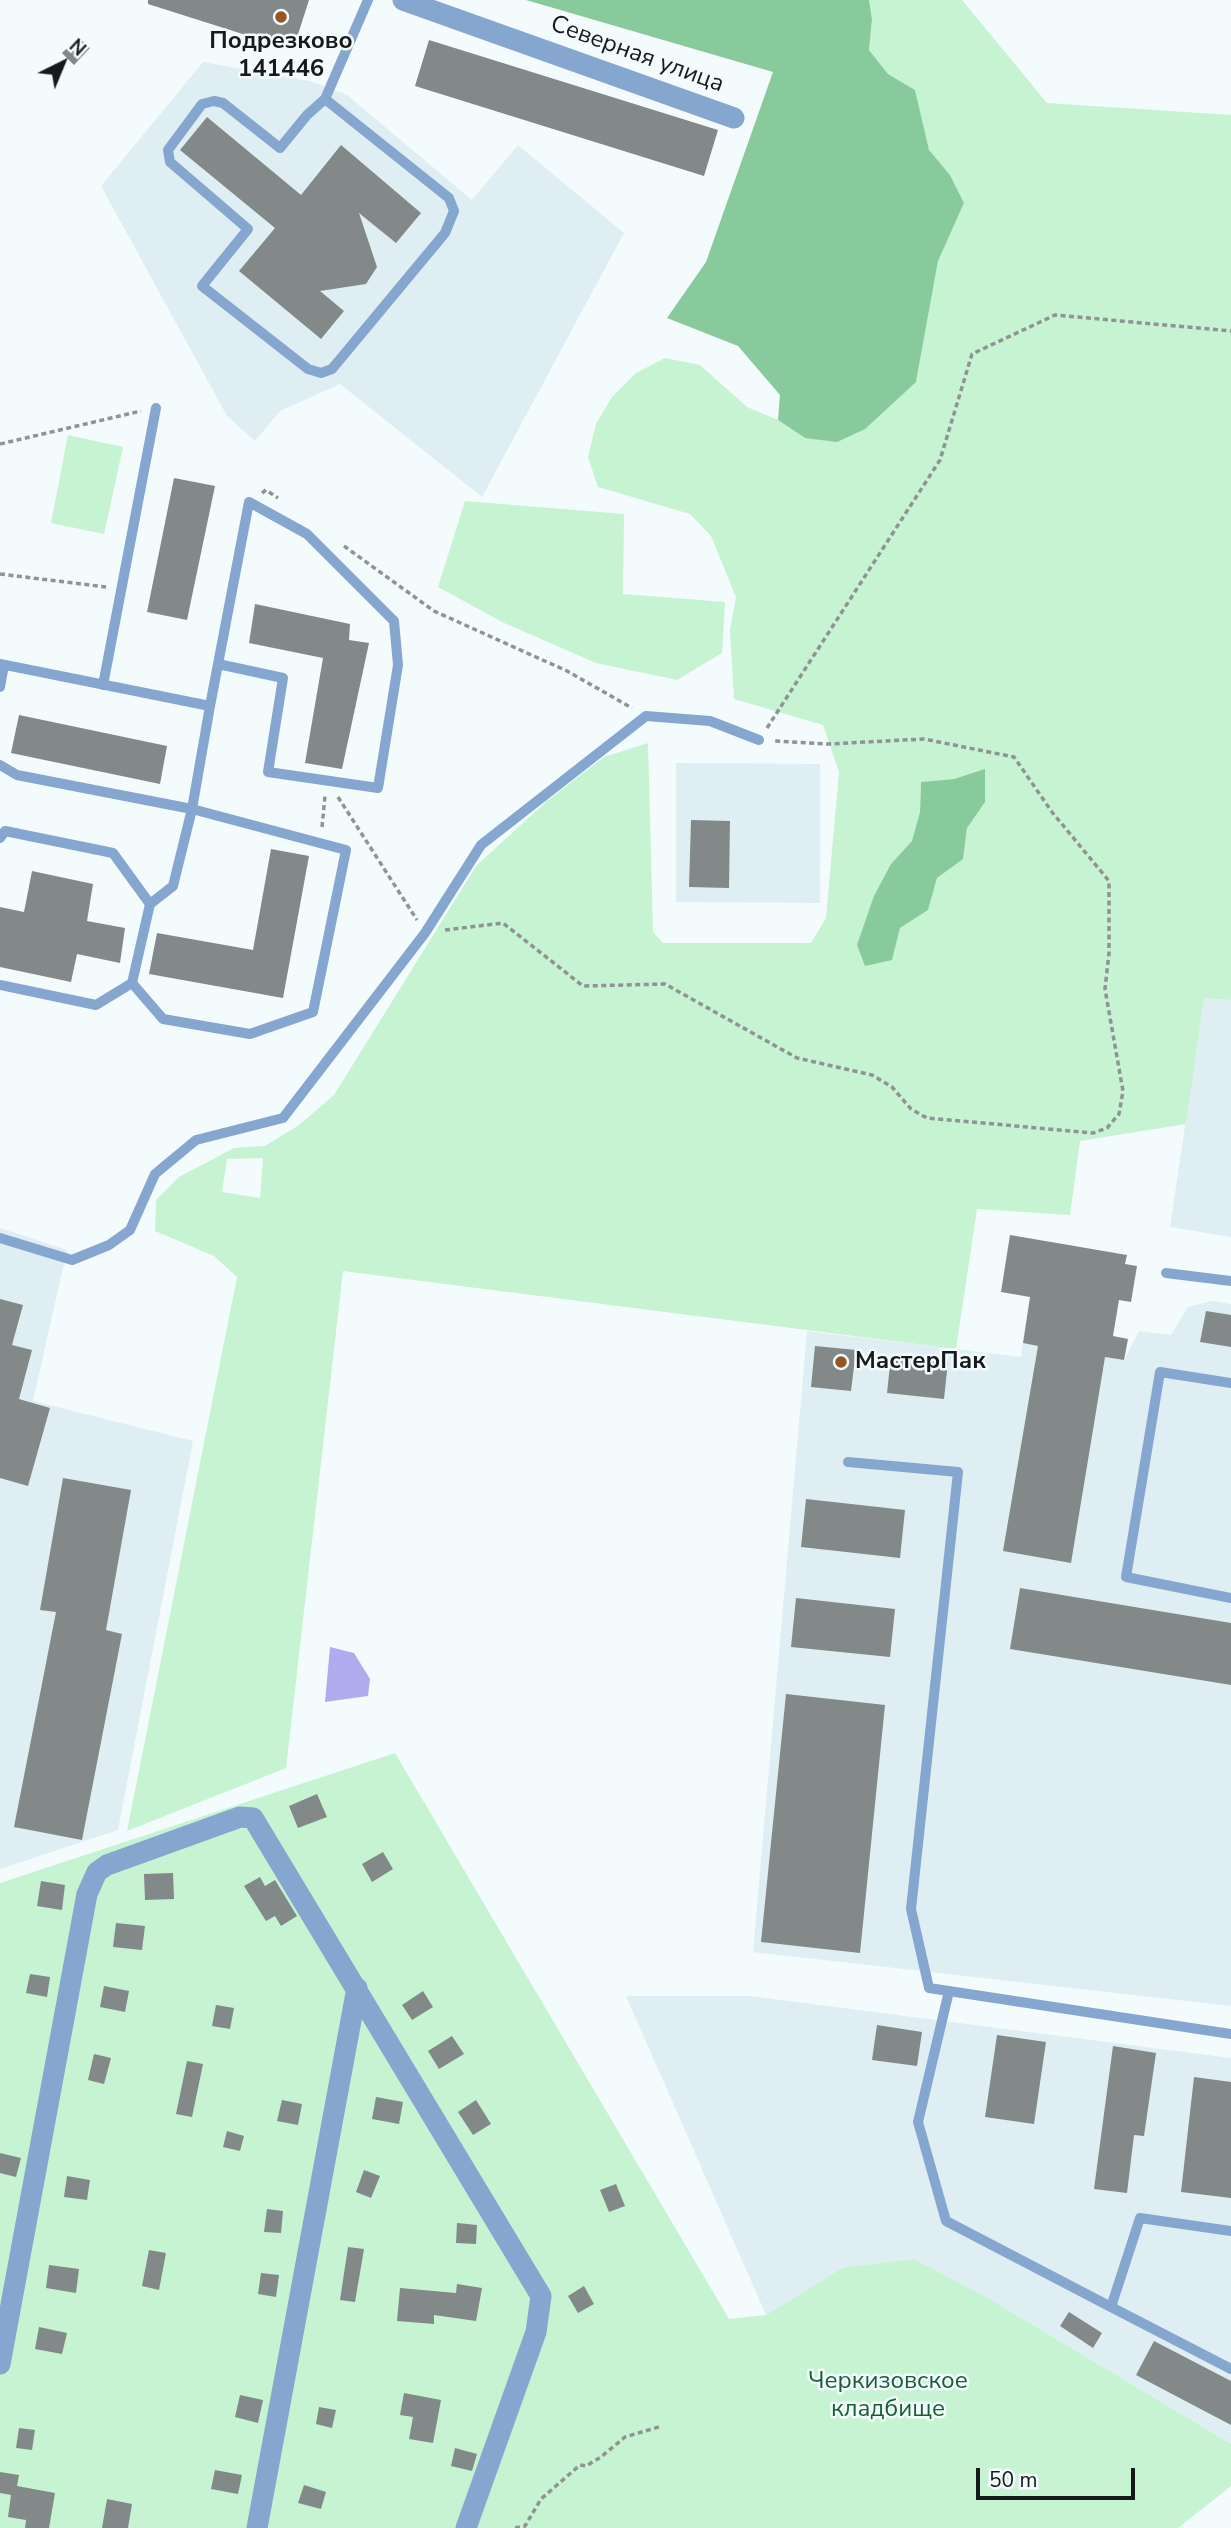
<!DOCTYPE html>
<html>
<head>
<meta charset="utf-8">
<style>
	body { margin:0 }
	#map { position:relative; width:1231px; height:2528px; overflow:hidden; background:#f4fbfd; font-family:"Nunito Sans",sans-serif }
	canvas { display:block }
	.north { position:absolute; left:28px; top:28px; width:70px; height:70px; -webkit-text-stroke:5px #f4fbfd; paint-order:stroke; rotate:43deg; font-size:19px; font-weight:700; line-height:28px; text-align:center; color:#17191a }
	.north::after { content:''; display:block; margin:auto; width:24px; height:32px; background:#17191a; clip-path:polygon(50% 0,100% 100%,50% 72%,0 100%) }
	.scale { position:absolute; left:976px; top:2468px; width:159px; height:32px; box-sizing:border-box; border:4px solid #17191a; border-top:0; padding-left:9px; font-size:21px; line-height:24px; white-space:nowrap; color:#17191a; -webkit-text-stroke:5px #f4fbfd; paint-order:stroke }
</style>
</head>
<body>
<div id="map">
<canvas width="1231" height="2528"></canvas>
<div class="north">N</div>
<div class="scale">50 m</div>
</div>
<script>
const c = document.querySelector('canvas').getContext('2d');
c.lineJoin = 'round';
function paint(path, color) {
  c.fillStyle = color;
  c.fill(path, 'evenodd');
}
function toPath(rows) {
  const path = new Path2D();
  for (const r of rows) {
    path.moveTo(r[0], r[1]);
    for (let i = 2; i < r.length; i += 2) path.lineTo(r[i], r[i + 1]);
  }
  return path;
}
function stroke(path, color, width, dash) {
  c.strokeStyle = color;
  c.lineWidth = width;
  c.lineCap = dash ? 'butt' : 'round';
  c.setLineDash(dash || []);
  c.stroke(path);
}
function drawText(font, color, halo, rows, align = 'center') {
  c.font = font + ' "Nunito Sans",sans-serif';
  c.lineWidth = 5;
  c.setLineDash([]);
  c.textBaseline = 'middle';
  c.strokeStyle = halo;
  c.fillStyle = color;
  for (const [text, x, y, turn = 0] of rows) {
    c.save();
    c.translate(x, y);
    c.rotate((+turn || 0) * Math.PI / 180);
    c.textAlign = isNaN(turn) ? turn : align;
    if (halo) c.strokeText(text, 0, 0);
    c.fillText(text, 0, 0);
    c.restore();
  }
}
const built = toPath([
	[203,62,310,81,347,95,472,200,518,145,624,233,482,497,340,384,280,411,255,441,227,416,101,186],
	[676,763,820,764,820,903,676,902],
	[1204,998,1231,1000,1231,1237,1170,1227],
	[0,1228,67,1250,33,1401,193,1441,118,1830,0,1869],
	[1212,1301,1231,1304,1231,2006,753,1952,807,1331,1021,1357,1023,1343,1124,1360,1139,1331,1171,1335,1188,1307],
	[626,1996,750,1996,1231,2058,1231,2444,990,2299,842,2268,766,2315]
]);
const green = toPath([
	[869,0,962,0,1047,103,1231,115,1231,1000,1204,998,1186,1124,1080,1141,1070,1215,977,1209,956,1349,343,1271,286,1768,127,1831,237,1277,214,1256,155,1231,156,1200,179,1177,234,1148,265,1146,299,1125,334,1095,476,866,547,801,604,757,648,743,653,932,663,943,811,943,826,918,839,772,823,725,734,699,730,630,736,597,711,536,690,514,598,487,588,457,596,424,612,397,636,373,665,358,700,365,747,407,778,420,805,438,916,382,938,260,964,203,950,175,929,151,915,90,888,74,869,50,872,19],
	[985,770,985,801,967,828,963,859,937,878,928,910,900,928,892,959,891,864,912,842,920,812,921,782,954,779],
	[263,1158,260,1198,222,1192,227,1159],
	[68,435,123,447,104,534,51,523],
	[465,501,624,514,623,594,725,602,722,653,677,680,596,663,502,622,438,587],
	[395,1753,729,2319,766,2315,842,2268,913,2259,990,2299,1231,2444,1231,2486,1178,2528,0,2528,0,1883]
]);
const forest = toPath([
	[526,0,869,0,872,19,869,50,888,74,915,90,929,150,950,175,964,203,938,261,916,382,865,429,837,442,805,438,778,420,780,395,738,346,667,318,706,262,773,72],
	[985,769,985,802,967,828,963,859,937,878,928,910,900,928,892,960,865,966,857,945,874,896,891,864,912,841,920,812,921,782,954,779]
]);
const water = toPath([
	[330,1647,354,1653,370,1679,368,1696,325,1702]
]);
const building = toPath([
	[148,0,309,0,293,50,148,4],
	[78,37,90,48,74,65,62,53],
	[429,40,718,130,704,176,415,86],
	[207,117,301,195,341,145,421,213,396,243,359,213,377,267,366,284,320,291,344,311,321,339,239,271,275,228,180,150],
	[174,478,215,486,187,620,147,612],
	[255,604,350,624,349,640,369,643,342,769,305,763,323,658,249,643],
	[19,715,167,746,160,784,11,753],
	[691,820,730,821,729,888,689,887],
	[271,849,309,856,283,998,149,974,157,933,253,950],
	[32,871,93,884,87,921,125,928,120,963,77,954,71,982,0,967,0,907,24,912],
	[1010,1235,1127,1255,1125,1264,1137,1266,1131,1302,1119,1300,1113,1336,1128,1339,1124,1360,1105,1357,1071,1563,1003,1551,1038,1346,1023,1343,1030,1297,1001,1292],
	[0,1299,23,1305,12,1345,32,1350,19,1399,50,1408,28,1486,0,1478],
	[1206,1311,1231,1315,1231,1347,1200,1342],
	[815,1346,856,1350,851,1391,811,1387],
	[891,1356,948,1362,944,1399,887,1393],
	[63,1478,131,1490,106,1630,122,1634,82,1840,14,1827,56,1612,40,1610],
	[806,1499,905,1510,900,1558,801,1547],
	[1020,1588,1231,1623,1231,1685,1010,1649],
	[796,1598,895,1609,890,1657,791,1647],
	[786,1694,885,1705,860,1953,761,1942],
	[317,1794,327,1817,298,1828,289,1806],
	[383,1852,393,1869,372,1882,362,1864],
	[173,1873,174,1899,145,1900,144,1874],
	[260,1877,265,1886,275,1880,297,1916,281,1926,275,1916,266,1921,244,1886],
	[41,1881,65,1885,62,1910,37,1906],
	[116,1923,145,1926,142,1950,113,1947],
	[30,1974,50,1977,47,1997,26,1993],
	[104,1986,129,1991,125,2012,100,2007],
	[423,1991,433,2007,412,2020,402,2005],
	[216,2005,234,2008,230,2029,212,2026],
	[877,2025,922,2032,917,2066,872,2060],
	[997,2035,1046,2042,1034,2124,985,2117],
	[452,2036,464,2054,439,2069,428,2051],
	[1113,2046,1156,2053,1144,2136,1134,2135,1127,2193,1094,2189],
	[94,2054,111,2058,104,2084,88,2080],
	[187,2061,203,2064,192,2117,176,2114],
	[1194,2077,1231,2082,1231,2198,1181,2192],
	[376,2097,403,2102,399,2124,372,2119],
	[282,2100,302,2104,298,2125,277,2121],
	[476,2100,491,2124,473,2135,458,2112],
	[227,2131,244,2136,240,2151,223,2147],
	[0,2153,21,2158,16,2177,0,2173],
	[364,2170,380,2176,371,2198,356,2192],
	[67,2176,90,2180,87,2200,64,2197],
	[616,2184,625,2206,609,2212,600,2190],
	[267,2209,283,2211,281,2233,264,2232],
	[457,2223,477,2225,476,2244,456,2243],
	[348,2247,364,2249,355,2302,340,2300],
	[149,2250,166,2253,159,2290,142,2286],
	[49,2265,79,2269,76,2293,46,2288],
	[261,2273,279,2275,276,2297,258,2294],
	[457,2284,482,2288,476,2321,434,2315,434,2324,397,2321,400,2288,456,2293],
	[584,2286,594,2304,578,2313,568,2296],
	[1069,2312,1102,2333,1093,2348,1060,2326],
	[39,2327,67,2333,62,2354,35,2349],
	[1154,2341,1231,2381,1231,2425,1136,2375],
	[404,2393,441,2400,433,2443,409,2439,413,2417,400,2415],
	[240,2395,263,2400,258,2423,235,2417],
	[319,2407,336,2410,332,2428,316,2424],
	[19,2428,35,2430,32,2450,16,2448],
	[455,2448,477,2454,472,2471,451,2466],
	[215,2470,242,2475,238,2494,211,2489],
	[0,2472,19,2475,17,2486,55,2493,49,2528,25,2528,26,2520,8,2517,11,2495,0,2493],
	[304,2485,326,2492,321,2509,298,2503],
	[107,2499,132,2504,128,2528,102,2528]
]);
const path = toPath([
	[0,444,141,411],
	[262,493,266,490,278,498],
	[344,546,434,611,567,671,632,708],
	[0,574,106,587],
	[767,728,940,460,972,354,1055,315,1231,331],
	[338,797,417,920],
	[322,827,325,796],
	[445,930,503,923,583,986,665,984,797,1058,872,1075,892,1087,911,1109,927,1118,1093,1133,1107,1128,1119,1114,1123,1091,1105,989,1109,953,1109,881,1052,812,1014,757,924,739,828,744,774,741],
	[515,2528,525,2526,541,2499,580,2465,586,2466,601,2457,625,2437,662,2426]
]);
const lane = toPath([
	[325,99,449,198,454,211,445,233,332,369,321,373,308,369,202,286,248,229,170,162,168,150,202,104,214,101,223,103,280,148,307,115,325,99,368,0],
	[0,664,210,706,192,809,173,886,150,904,132,983],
	[103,685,156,408],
	[0,687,4,665],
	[210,706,218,664,249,502,307,534,394,621,398,665,378,788,268,772,283,678,218,664],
	[0,765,17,775,192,809,346,850,313,1012,250,1034,163,1019,132,983,96,1005,0,985],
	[0,838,5,831,113,853,150,904],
	[0,1238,72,1260,109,1245,130,1230,155,1174,196,1140,283,1118,425,933,481,845,646,716,710,721,759,740],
	[1166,1273,1231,1281],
	[1231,1383,1160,1372,1126,1577,1231,1598],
	[848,1462,958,1472,911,1909,929,1988,1231,2034],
	[949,1991,918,2122,946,2221,1111,2307,1140,2218,1231,2231],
	[1111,2307,1231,2369]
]);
const street = toPath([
	[403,0,734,118],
	[0,2364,87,1894,97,1872,107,1865,240,1817,253,1818,541,2296,536,2332,466,2528],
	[257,2528,357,1988]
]);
const markers = [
	[281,17,7,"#975424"],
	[841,1362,7,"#975424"]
];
const poiNames = [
	["Подрезково",281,42],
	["141446",281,70],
	["МастерПак",855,1362,"left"]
];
const streetNames = [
	["Северная улица",637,55,20]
];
const parkNames = [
	["Черкизовское",888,2382],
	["кладбище",888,2410]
];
paint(built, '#dfeef3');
paint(green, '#c6f3d2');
paint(forest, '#88ca9b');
paint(water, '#afabee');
paint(building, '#828988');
stroke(path, '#8f9395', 3.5, [5, 3.5]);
stroke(lane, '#85a6cf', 10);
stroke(street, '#85a6cf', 21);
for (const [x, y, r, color] of markers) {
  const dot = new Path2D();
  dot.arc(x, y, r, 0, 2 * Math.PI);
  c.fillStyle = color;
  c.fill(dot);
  stroke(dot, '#f4fbfd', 2.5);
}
drawText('bold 24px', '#17191a', '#f4fbfd', poiNames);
drawText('24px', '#17191a', '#f4fbfd', streetNames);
drawText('24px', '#145f34', '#f4fbfd', parkNames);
</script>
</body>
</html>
